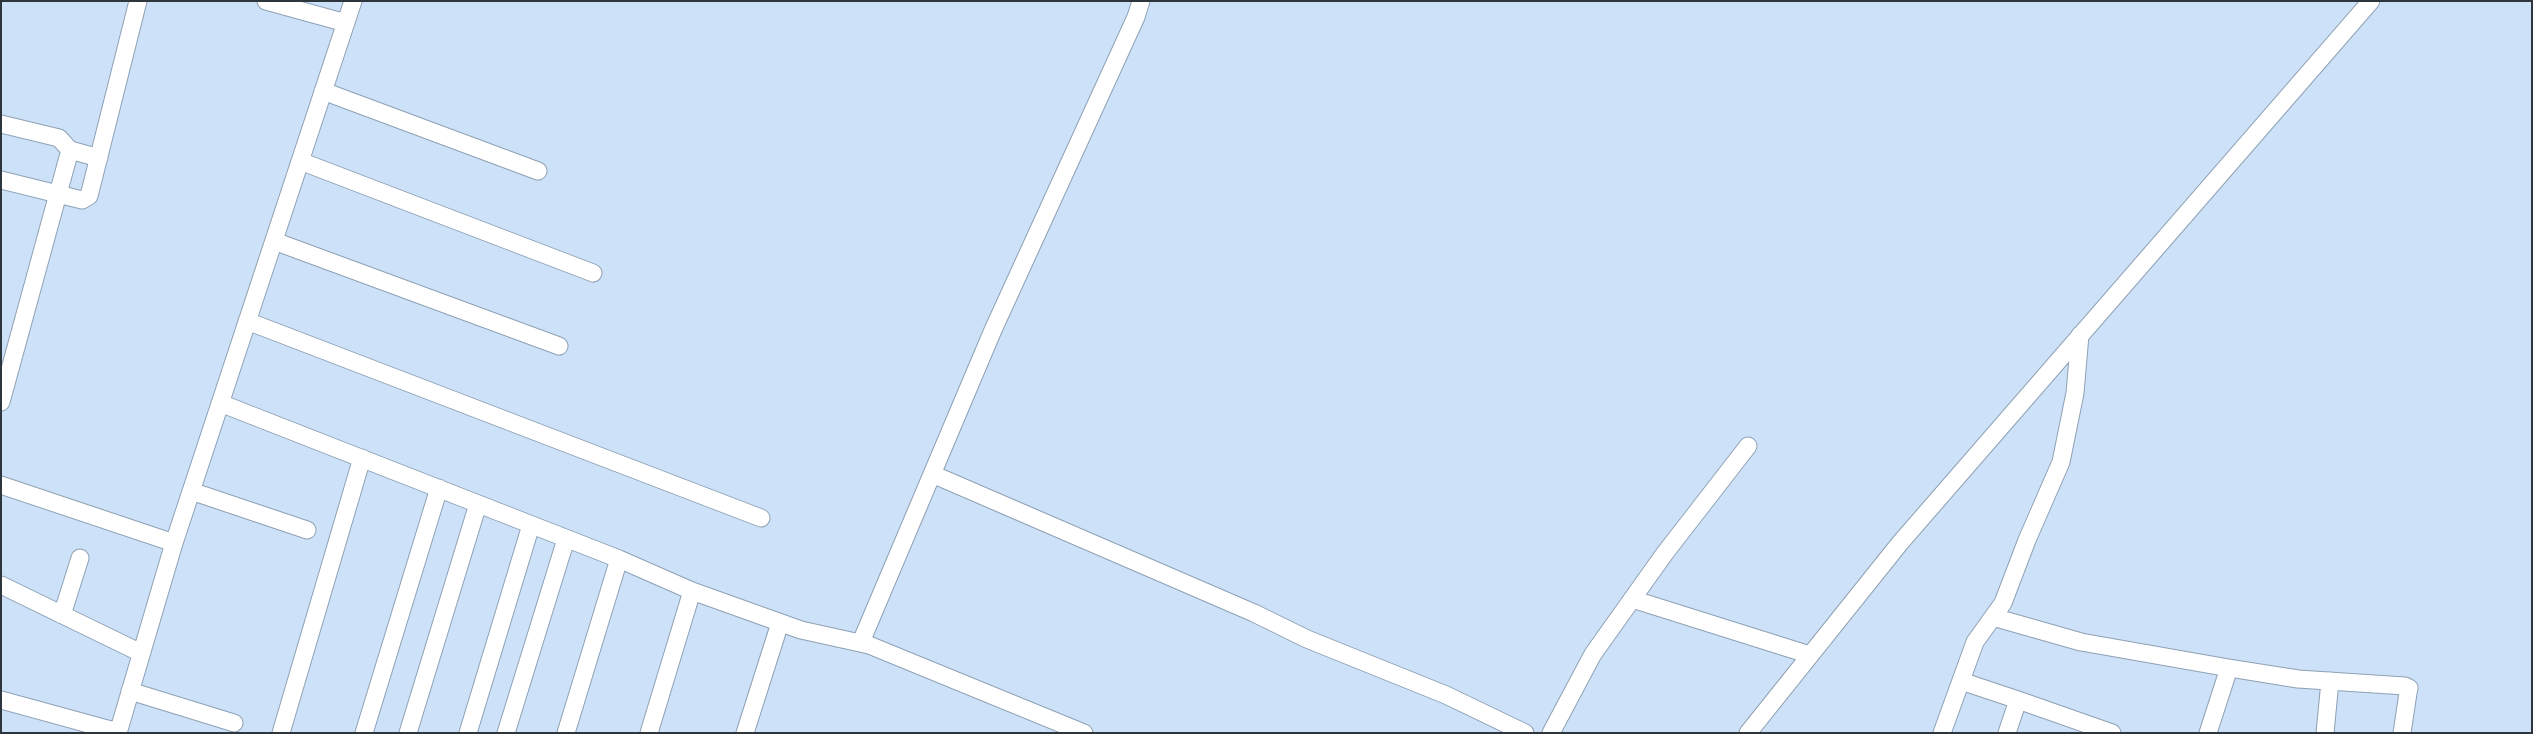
<!DOCTYPE html>
<html>
<head>
<meta charset="utf-8">
<style>
	body { margin:0 }
	#map { position:relative; width:2533px; height:734px; overflow:hidden; background:#cde2f8; font-family:"Fira Sans",sans-serif }
	canvas { display:block }
	.frame { position:absolute; inset:0; border:2px solid #2d353d; pointer-events:none }
</style>
</head>
<body>
<div id="map">
<canvas width="2533" height="734"></canvas>
<div class="frame"></div>
</div>
<script>
const c = document.querySelector('canvas').getContext('2d');
c.lineJoin = 'round';
function toPath(rows) {
  const path = new Path2D();
  for (const r of rows) {
    path.moveTo(r[0], r[1]);
    for (let i = 2; i < r.length; i += 2) path.lineTo(r[i], r[i + 1]);
  }
  return path;
}
function stroke(path, color, width, dash) {
  c.strokeStyle = color;
  c.lineWidth = width;
  c.lineCap = dash ? 'butt' : 'round';
  c.setLineDash(dash || []);
  c.stroke(path);
}
const minor = toPath([
	[266,1,346,23],
	[323,91,538,171],
	[1,124,59,138,70,150,99,158],
	[300,161,593,273],
	[1,180,82,200,89,196,138,1],
	[274,241,559,346],
	[247,321,761,518],
	[1,402,70,150],
	[220,403,619,559,692,591,801,630,869,645,1084,733],
	[932,474,1254,613,1307,639,1446,695,1525,733],
	[1,485,174,543],
	[191,491,307,530],
	[1,585,141,653],
	[1632,599,1810,655],
	[62,615,80,558],
	[1993,617,2081,642,2229,668,2298,679,2405,686,2409,688,2408,693,2402,733],
	[861,642,993,330,1136,17,1141,1],
	[1961,681,2018,700,2007,733],
	[130,691,234,723],
	[1,700,118,732],
	[2018,700,2112,733],
	[118,733,174,543,353,1],
	[281,733,362,458],
	[364,733,439,488],
	[408,733,478,504],
	[468,733,531,525],
	[506,733,566,539],
	[566,733,619,559],
	[649,733,692,591],
	[745,733,780,623],
	[1551,733,1593,654,1665,553,1748,446],
	[1748,733,1900,543,2371,1],
	[1942,733,1975,642,2003,603,2027,540,2061,462,2075,393,2080,335],
	[2208,733,2229,668],
	[2325,733,2330,681]
]);
stroke(minor, '#8ea1b5', 19);
stroke(minor, '#fff', 17);
</script>
</body>
</html>
